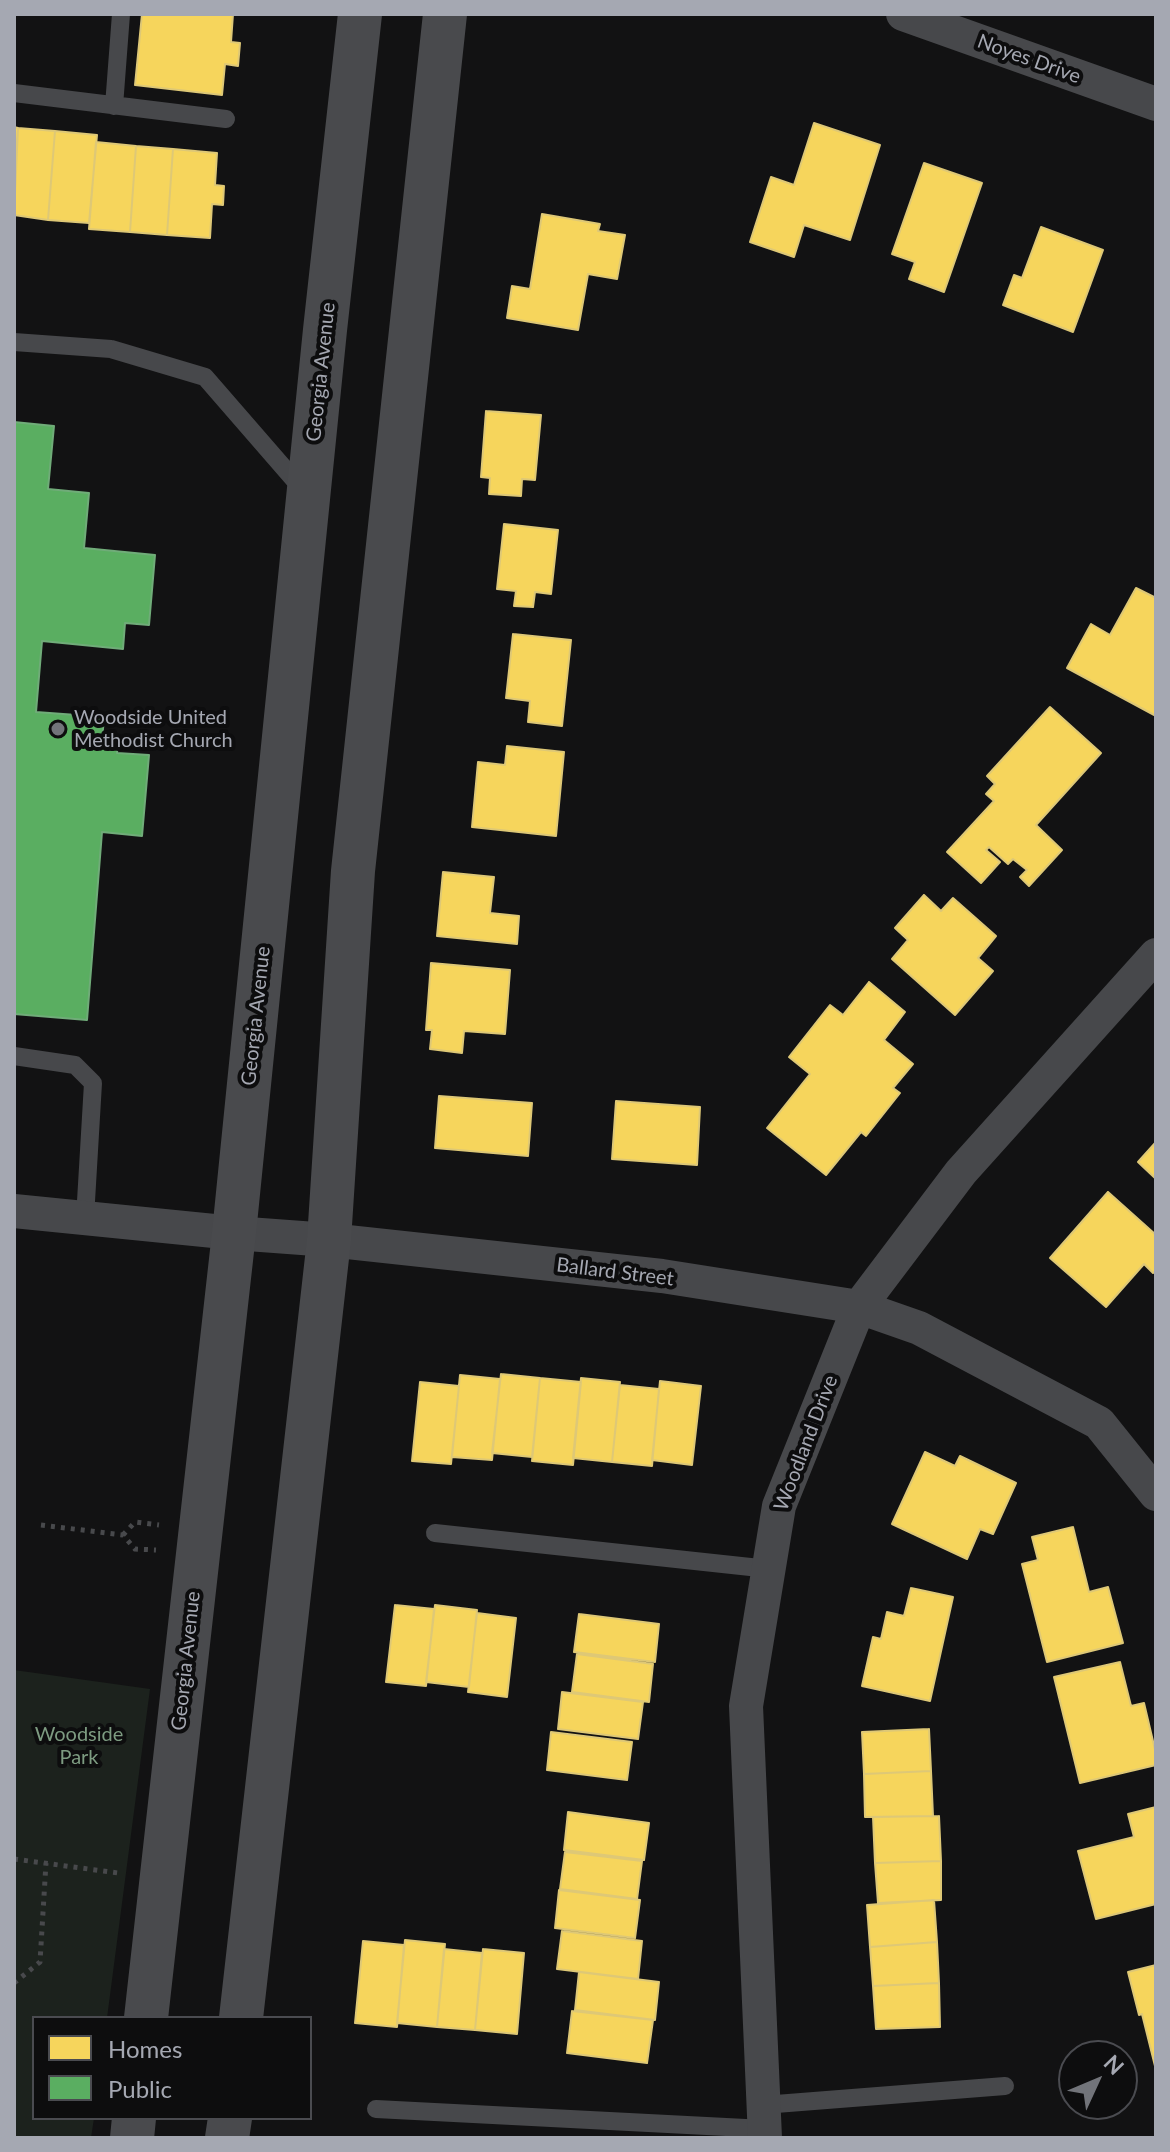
<!DOCTYPE html>
<html>
<head>
<meta charset="utf-8">
<style>
	body { margin:0 }
	#map { position:relative; width:1170px; height:2152px; overflow:hidden; background:#121213; font-family:Lato,sans-serif }
	canvas { display:block }
	.frame { position:absolute; inset:0; border:16px solid #a5a8b2; pointer-events:none }
	.legend { position:absolute; left:32px; top:2016px; width:280px; height:104px; box-sizing:border-box; background:#0d0d0e; border:2px solid #4a4b50; margin:0; padding:10px 14px; list-style:none; font-size:24px; color:#a5a8b2 }
	.legend li { display:flex; align-items:center; gap:16px; height:40px }
	.legend b { width:40px; border:2px solid #4a4b50 }
	.north { position:absolute; left:1058px; top:2040px; width:80px; height:80px; box-sizing:border-box; background:#0d0d0e; border:2px solid #4a4b50; border-radius:50%; rotate:46deg; font-size:22px; font-weight:700; line-height:32px; text-align:center; color:#a5a8b2 }
	.north::after { content:''; display:block; margin:auto; width:28px; height:36px; background:#72747a; clip-path:polygon(50% 0,100% 100%,50% 72%,0 100%) }
</style>
</head>
<body>
<div id="map">
<canvas width="1170" height="2152"></canvas>
<div class="frame"></div>
<ul class="legend">
<li><b style="height:22px;background:#f6d55c"></b>Homes</li>
<li><b style="height:22px;background:#5aae61"></b>Public</li>
</ul>
<div class="north">N</div>
</div>
<script>
const c = document.querySelector('canvas').getContext('2d');
c.lineJoin = 'round';
function paint(path, color) {
  c.fillStyle = color;
  c.fill(path, 'evenodd');
}
function toPath(rows) {
  const path = new Path2D();
  for (const r of rows) {
    path.moveTo(r[0], r[1]);
    for (let i = 2; i < r.length; i += 2) path.lineTo(r[i], r[i + 1]);
  }
  return path;
}
function stroke(path, color, width, dash) {
  c.strokeStyle = color;
  c.lineWidth = width;
  c.lineCap = dash ? 'butt' : 'round';
  c.setLineDash(dash || []);
  c.stroke(path);
}
function drawText(font, color, halo, rows, align = 'center') {
  c.font = font + ' Lato,sans-serif';
  c.lineWidth = 8;
  c.setLineDash([]);
  c.textBaseline = 'middle';
  c.strokeStyle = halo;
  c.fillStyle = color;
  for (const [text, x, y, turn = 0] of rows) {
    c.save();
    c.translate(x, y);
    c.rotate((+turn || 0) * Math.PI / 180);
    c.textAlign = isNaN(turn) ? turn : align;
    if (halo) c.strokeText(text, 0, 0);
    c.fillText(text, 0, 0);
    c.restore();
  }
}
const green = toPath([
	[14,1670,150,1689,107,2018,34,2018,34,2118,94,2118,91,2138,14,2138]
]);
const homes = toPath([
	[142,14,233,14,231,42,240,43,238,66,225,64,222,95,135,85,142,14],
	[814,123,880,145,850,240,804,225,794,257,750,242,771,177,794,185,814,123],
	[14,127,18,128,14,175,14,127],
	[18,128,55,131,48,220,14,215,18,128],
	[55,131,97,135,89,223,48,220,55,131],
	[96,142,136,146,130,232,89,229,96,142],
	[136,146,173,149,167,235,130,232,136,146],
	[173,149,217,153,215,185,224,186,223,205,212,204,210,238,167,235,173,149],
	[924,163,982,183,944,292,909,279,915,262,892,254,924,163],
	[542,214,600,224,598,231,625,235,617,279,588,274,578,330,507,318,512,286,530,289,542,214],
	[1041,227,1103,250,1073,332,1003,305,1014,275,1022,278,1041,227],
	[486,411,541,415,535,480,522,479,521,496,489,494,490,478,481,477,486,411],
	[504,524,558,530,551,594,535,592,533,607,514,606,516,591,497,589,504,524],
	[1136,588,1156,598,1156,716,1067,668,1091,624,1110,635,1136,588],
	[513,634,571,640,562,726,528,722,530,701,506,698,513,634],
	[1050,707,1101,753,1036,825,1062,850,1029,886,1020,877,1027,870,1013,859,1008,864,989,847,986,850,1000,862,981,883,947,852,994,801,986,794,995,784,987,776,1050,707],
	[507,746,564,752,556,836,472,827,478,762,505,765,507,746],
	[443,872,494,877,490,913,519,916,517,944,437,936,443,872],
	[924,895,941,911,953,898,996,936,978,958,993,971,955,1015,892,959,908,940,895,928,924,895],
	[431,963,510,970,505,1034,464,1031,462,1053,430,1049,432,1030,426,1030,431,963],
	[869,982,905,1012,884,1040,913,1064,893,1088,900,1093,866,1136,861,1132,826,1175,767,1128,810,1074,789,1057,830,1005,843,1015,869,982],
	[439,1096,532,1103,528,1156,435,1148,439,1096],
	[616,1101,700,1107,697,1165,612,1159,616,1101],
	[1156,1142,1156,1179,1138,1162,1156,1142],
	[1108,1192,1156,1235,1156,1270,1153,1273,1144,1264,1106,1307,1050,1258,1108,1192],
	[501,1374,540,1378,532,1457,492,1453,501,1374],
	[460,1375,500,1379,492,1460,452,1457,460,1375],
	[540,1378,581,1382,573,1465,532,1461,540,1378],
	[581,1378,620,1382,612,1462,573,1458,581,1378],
	[660,1381,701,1386,692,1465,652,1460,660,1381],
	[420,1382,459,1386,451,1464,412,1461,420,1382],
	[620,1385,659,1389,652,1466,612,1462,620,1385],
	[925,1452,955,1466,960,1456,1016,1483,993,1534,980,1529,967,1559,892,1524,925,1452],
	[1073,1527,1089,1592,1108,1587,1123,1643,1047,1662,1022,1564,1038,1560,1032,1537,1073,1527],
	[911,1588,953,1597,930,1701,862,1686,873,1637,881,1639,887,1612,904,1616,911,1588],
	[395,1605,434,1609,426,1686,386,1682,395,1605],
	[435,1605,477,1610,469,1687,426,1682,435,1605],
	[477,1613,516,1618,507,1697,468,1692,477,1613],
	[579,1614,659,1624,655,1662,574,1652,579,1614],
	[577,1654,653,1664,649,1702,572,1692,577,1654],
	[1120,1662,1131,1706,1144,1703,1156,1754,1156,1765,1080,1783,1054,1677,1120,1662],
	[562,1692,643,1702,638,1739,558,1729,562,1692],
	[929,1729,931,1771,864,1774,862,1732,929,1729],
	[551,1732,632,1742,627,1780,547,1770,551,1732],
	[931,1771,933,1816,865,1817,864,1774,931,1771],
	[1156,1807,1156,1904,1096,1919,1078,1851,1134,1837,1128,1814,1156,1807],
	[568,1812,649,1823,644,1860,564,1850,568,1812],
	[939,1816,941,1861,875,1863,873,1817,939,1816],
	[565,1852,642,1861,637,1899,560,1889,565,1852],
	[941,1861,941,1900,878,1903,875,1863,941,1861],
	[559,1890,640,1900,635,1938,555,1928,559,1890],
	[934,1900,937,1942,870,1947,867,1905,934,1900],
	[562,1931,642,1941,638,1979,557,1969,562,1931],
	[405,1940,445,1944,437,2027,397,2023,405,1940],
	[363,1941,404,1945,397,2027,355,2023,363,1941],
	[937,1942,939,1983,873,1986,870,1947,937,1942],
	[444,1949,482,1953,475,2030,437,2027,444,1949],
	[483,1949,524,1953,517,2034,475,2030,483,1949],
	[1156,1965,1156,2070,1142,2014,1139,2015,1128,1972,1156,1965],
	[579,1972,659,1982,655,2020,575,2010,579,1972],
	[939,1983,940,2027,876,2029,873,1986,939,1983],
	[572,2011,653,2020,647,2063,567,2053,572,2011]
]);
const public = toPath([
	[14,422,54,426,48,489,89,493,84,548,155,555,149,625,125,623,123,649,42,641,36,712,104,717,102,741,118,743,117,753,149,755,142,836,102,832,87,1020,14,1014,14,422]
]);
const path = toPath([
	[41,1525,123,1535,135,1549,156,1550],
	[123,1535,135,1522,159,1525],
	[14,1859,118,1873],
	[14,1983,40,1962,46,1863]
]);
const service = toPath([
	[14,93,226,119],
	[114,106,121,14],
	[14,342,111,349,205,377,304,491],
	[14,1056,75,1065,93,1083,85,1218],
	[435,1533,769,1569],
	[763,2105,1005,2086],
	[376,2109,765,2129]
]);
const minor = toPath([
	[903,14,1156,104],
	[14,1211,234,1233,329,1240,662,1276,859,1307,919,1328,1099,1423,1156,1494],
	[765,2138,746,1706,779,1506,859,1307,961,1172,1156,955]
]);
const primary = toPath([
	[146,2018,234,1233,325,330,360,14],
	[241,2018,329,1240,353,871,445,14],
	[132,2138,134,2118],
	[227,2138,230,2118]
]);
const markers = [
	[58,729,8,"#72747a"]
];
const streetNames = [
	["Noyes Drive",1029,59,20],
	["Georgia Avenue",321,372,-84],
	["Georgia Avenue",256,1016,-84],
	["Ballard Street",615,1272,7],
	["Woodland Drive",806,1443,-69],
	["Georgia Avenue",186,1661,-84]
];
const poiNames = [
	["Woodside United",74,718],
	["Methodist Church",74,741]
];
const parkNames = [
	["Woodside",79,1735],
	["Park",79,1758]
];
paint(green, '#1c221d');
paint(homes, '#f6d55c');
stroke(homes, '#dec876', 2);
paint(public, '#5aae61');
stroke(public, '#70ac79', 2);
stroke(path, '#48494c', 5, [4, 6]);
stroke(service, '#47484b', 18);
stroke(minor, '#47484b', 34);
stroke(primary, '#494a4d', 44);
for (const [x, y, r, color] of markers) {
  const dot = new Path2D();
  dot.arc(x, y, r, 0, 2 * Math.PI);
  c.fillStyle = color;
  c.fill(dot);
  stroke(dot, '#0d0d0e', 3);
}
drawText('20px', '#a5a8b2', '#0d0d0e', streetNames);
drawText('20px', '#a5a8b2', '#0d0d0e', poiNames, 'left');
drawText('20px', '#7d9b81', '#0d0d0e', parkNames);
</script>
</body>
</html>
